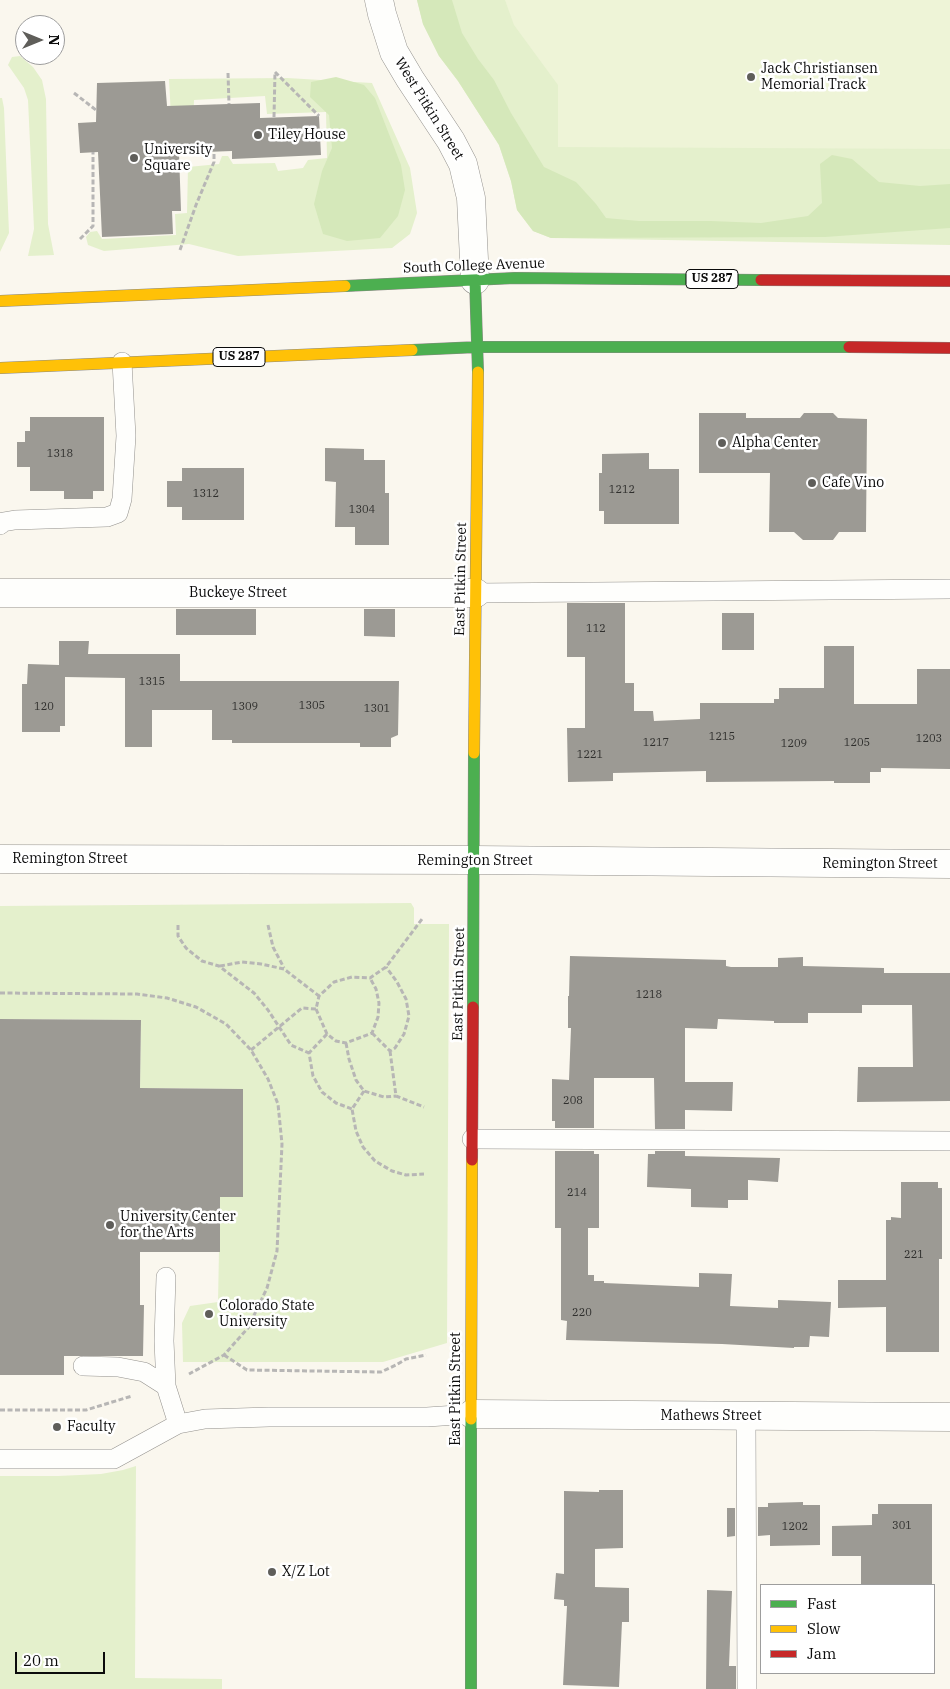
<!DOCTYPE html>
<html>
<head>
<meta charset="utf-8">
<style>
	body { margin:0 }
	#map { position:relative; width:950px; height:1689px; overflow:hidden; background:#faf7ee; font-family:"IBM Plex Serif",serif }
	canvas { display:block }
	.legend { position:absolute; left:760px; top:1584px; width:175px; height:90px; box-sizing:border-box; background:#fff; border:1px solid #9d9d9d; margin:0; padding:6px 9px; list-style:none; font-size:15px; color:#0b0b0b }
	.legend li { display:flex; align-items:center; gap:10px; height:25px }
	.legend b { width:25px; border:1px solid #9d9d9d }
	.north { position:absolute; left:15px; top:15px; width:50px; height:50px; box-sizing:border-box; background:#fff; border:1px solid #9d9d9d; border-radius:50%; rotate:90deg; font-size:14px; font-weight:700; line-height:20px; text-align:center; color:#0b0b0b }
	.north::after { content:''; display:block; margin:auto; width:18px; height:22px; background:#5f5e5a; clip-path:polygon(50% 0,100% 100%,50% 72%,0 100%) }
	.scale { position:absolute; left:15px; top:1652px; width:90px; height:22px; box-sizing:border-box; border:2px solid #0b0b0b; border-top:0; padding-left:6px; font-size:15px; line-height:18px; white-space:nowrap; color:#0b0b0b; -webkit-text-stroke:4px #fff; paint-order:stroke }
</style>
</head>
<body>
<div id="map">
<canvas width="950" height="1689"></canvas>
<ul class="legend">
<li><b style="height:6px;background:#4caf50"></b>Fast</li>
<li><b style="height:6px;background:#ffc107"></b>Slow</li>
<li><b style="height:6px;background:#c62828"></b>Jam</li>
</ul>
<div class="north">N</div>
<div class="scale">20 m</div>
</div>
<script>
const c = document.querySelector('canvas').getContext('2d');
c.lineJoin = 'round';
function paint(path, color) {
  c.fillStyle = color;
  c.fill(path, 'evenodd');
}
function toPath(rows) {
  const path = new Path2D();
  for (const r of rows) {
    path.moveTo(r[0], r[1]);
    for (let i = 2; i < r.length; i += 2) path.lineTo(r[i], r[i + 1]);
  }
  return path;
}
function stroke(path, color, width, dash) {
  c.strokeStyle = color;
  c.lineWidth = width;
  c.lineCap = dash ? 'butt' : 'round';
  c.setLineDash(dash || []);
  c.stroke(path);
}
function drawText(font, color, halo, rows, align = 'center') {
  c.font = font + ' "IBM Plex Serif",serif';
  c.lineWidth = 5;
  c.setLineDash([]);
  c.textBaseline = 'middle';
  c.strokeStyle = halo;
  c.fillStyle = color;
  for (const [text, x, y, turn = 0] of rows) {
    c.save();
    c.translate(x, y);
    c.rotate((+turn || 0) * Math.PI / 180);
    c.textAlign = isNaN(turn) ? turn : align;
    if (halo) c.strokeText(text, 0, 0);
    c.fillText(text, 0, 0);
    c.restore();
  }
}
const green = toPath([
	[417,0,510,0,950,149,950,245,551,238,533,231,517,210,511,181,499,145,458,81,439,56,423,24],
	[20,56,33,67,42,80,46,99,48,224,54,255,28,256,34,229,28,100,24,88,8,65,12,57],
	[287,78,372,83,410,168,417,213,410,234,392,248,238,256,189,244,104,251,88,245,86,237,90,232,97,231,102,239,176,235,175,214,187,213,188,167,219,164,222,156,228,156,233,164,275,163,278,171,303,168,308,160,327,158,326,112,267,114,265,96,194,100,193,134,172,136,169,79],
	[0,98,2,98,4,108,9,233,0,252],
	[411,903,414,908,414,924,449,924,447,1343,383,1362,183,1362,182,1323,190,1306,218,1302,220,1197,243,1197,243,1089,140,1088,141,1020,0,1019,0,906],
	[136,1466,135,1678,222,1679,222,1689,0,1689,0,1476,58,1476,101,1474,123,1470]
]);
const forest = toPath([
	[417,0,452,0,462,33,478,59,494,80,511,113,544,167,576,182,596,204,606,218,639,221,711,221,761,223,808,216,822,203,820,164,832,155,852,159,879,182,920,186,950,184,950,228,825,237,551,238,533,231,517,210,511,181,499,145,458,81,439,56,423,24],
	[336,77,364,85,375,98,401,165,405,190,398,216,380,238,347,241,323,234,314,204,322,171,332,148,329,115,310,97,311,82]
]);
const pitch = toPath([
	[505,0,950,0,950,149,558,147,558,85,514,25]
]);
const building = toPath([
	[165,81,167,106,260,103,260,118,319,116,321,155,232,159,232,151,179,153,181,211,172,211,173,234,102,237,98,152,80,153,78,123,96,122,97,83],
	[699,413,746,413,746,418,800,418,804,413,833,413,838,418,867,419,866,532,839,532,833,540,803,540,794,532,769,532,770,473,699,473],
	[30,417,104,417,104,491,93,491,93,499,64,499,64,491,30,491,30,467,17,467,17,442,25,442,25,431,30,431],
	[325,448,364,449,364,460,385,460,385,493,389,493,389,545,355,545,355,527,335,527,336,482,325,481],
	[649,453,649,469,679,469,679,524,604,524,604,511,599,511,599,473,602,473,602,454],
	[182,468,244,468,244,520,182,520,182,507,167,507,167,481,182,481],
	[567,603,625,603,625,683,634,683,634,711,653,711,654,721,700,719,700,703,774,703,774,699,779,699,779,688,824,688,824,646,854,646,854,704,917,704,917,669,950,669,950,769,881,768,881,772,870,772,870,783,834,783,834,781,706,782,706,771,613,773,613,781,568,782,567,728,585,728,585,657,567,657],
	[176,609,256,609,256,635,176,635],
	[364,609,395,609,395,637,364,636],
	[722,613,754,613,754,650,722,650],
	[59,641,89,641,88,654,180,654,180,681,399,681,398,735,391,738,391,747,360,747,360,743,232,743,232,740,212,740,212,710,152,710,152,747,125,747,125,678,65,677,65,726,60,726,60,732,22,732,22,684,27,684,28,664,59,665],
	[570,956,726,960,726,966,731,967,778,967,778,958,803,957,803,966,884,968,884,973,950,973,950,1101,857,1102,858,1067,913,1067,912,1005,862,1005,862,1013,808,1013,808,1023,774,1023,774,1021,718,1019,717,1029,685,1028,685,1082,733,1082,732,1111,685,1110,685,1129,655,1129,654,1078,594,1078,594,1128,555,1128,555,1121,552,1121,552,1079,569,1080,571,1028,568,1028,568,996,569,996],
	[0,1019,141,1020,140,1088,243,1089,243,1197,220,1197,220,1252,140,1252,140,1305,144,1305,143,1356,64,1356,64,1375,0,1375],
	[555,1151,594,1151,594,1154,599,1154,599,1228,588,1228,588,1275,594,1275,594,1281,604,1281,604,1283,699,1287,699,1273,732,1274,730,1306,778,1308,778,1300,831,1302,829,1337,810,1336,809,1347,794,1347,794,1348,722,1344,566,1340,567,1321,561,1320,561,1228,555,1228],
	[655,1151,685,1151,685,1156,780,1158,778,1182,748,1180,748,1200,728,1200,728,1208,691,1207,691,1189,647,1187,648,1154,655,1154],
	[901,1182,938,1182,938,1188,942,1188,942,1259,939,1259,939,1352,886,1352,886,1307,838,1308,838,1280,886,1280,886,1220,891,1220,891,1217,901,1218],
	[599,1490,623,1490,623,1548,595,1549,595,1587,629,1588,629,1622,622,1622,619,1687,563,1685,567,1606,564,1606,564,1600,554,1599,556,1573,564,1574,564,1491,599,1492],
	[803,1502,803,1505,820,1505,820,1545,770,1546,770,1535,758,1536,758,1507,768,1507,768,1503],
	[878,1504,932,1504,932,1585,861,1585,861,1556,832,1556,832,1526,872,1525,872,1514,878,1514],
	[727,1508,735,1508,735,1536,727,1537],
	[707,1590,732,1591,729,1666,736,1666,736,1689,706,1689]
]);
const path = toPath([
	[275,72,319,116],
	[228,73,229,104],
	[74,93,96,110],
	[274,117,275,72],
	[80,239,93,226,93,152],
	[180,250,196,205,214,162,214,152],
	[178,925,178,936,186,948,202,961,219,966,254,993,268,1010,291,1045,309,1053],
	[268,925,273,947,284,968],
	[220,966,242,962,261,964,284,969,319,996],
	[0,993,137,994,167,998,196,1007,226,1024,251,1050,268,1079,278,1104,282,1144,277,1251,267,1288,248,1328,224,1355,189,1374],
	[316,1009,327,1034,336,1041,346,1043,372,1033,378,1017,379,1003,376,989,370,978],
	[372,1033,390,1051,395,1048,404,1034,409,1016,406,999,397,982,386,967],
	[327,1034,309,1053,313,1076,322,1092,336,1103,352,1109],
	[346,1043,349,1059,356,1080,364,1091,384,1097,396,1096],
	[251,1050,302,1008,316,1009,319,996,334,982,352,977,370,978,386,967,422,919],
	[390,1051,396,1096,424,1107],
	[364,1091,352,1109,356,1131,363,1147,375,1161,392,1171,406,1175,424,1174],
	[224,1355,247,1370,381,1372,396,1365,406,1359,426,1355],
	[0,1410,86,1410,132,1396]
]);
const lane = toPath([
	[0,525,3,522,15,520,107,517,118,513,122,499,126,436,122,362],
	[476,593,950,589],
	[472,1139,950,1141],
	[166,1277,164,1341,166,1386,178,1424],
	[83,1366,118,1367,144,1372,166,1386],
	[746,1416,747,1689],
	[0,1459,114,1459,178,1424,205,1419,269,1417,427,1417,472,1414]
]);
const street = toPath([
	[379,0,382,14,394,52,410,79,451,141,463,164,471,198,475,280],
	[0,593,476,593],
	[0,859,473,860,950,864],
	[472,1414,950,1417]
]);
const fast = toPath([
	[475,280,478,372],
	[345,286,515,278,761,280],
	[412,350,478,347,849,347],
	[473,1007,474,753],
	[471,1689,471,1419]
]);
const slow = toPath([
	[0,301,345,286],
	[0,368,412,350],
	[474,753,478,372],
	[471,1419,472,1160]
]);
const jam = toPath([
	[761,280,950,281],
	[849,347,950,348],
	[472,1160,473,1007]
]);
const markers = [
	[751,77,5,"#5f5e5a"],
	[258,135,5,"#5f5e5a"],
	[134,158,5,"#5f5e5a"],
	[722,443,5,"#5f5e5a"],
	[812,483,5,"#5f5e5a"],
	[110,1225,5,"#5f5e5a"],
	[209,1314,5,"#5f5e5a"],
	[57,1427,5,"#5f5e5a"],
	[272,1572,5,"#5f5e5a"]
];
const numberNames = [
	["1318",60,454],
	["1212",622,490],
	["1312",206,494],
	["1304",362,510],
	["112",596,629],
	["1315",152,682],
	["1305",312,706],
	["120",44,707],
	["1309",245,707],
	["1301",377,709],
	["1215",722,737],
	["1203",929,739],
	["1217",656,743],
	["1205",857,743],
	["1209",794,744],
	["1221",590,755],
	["1218",649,995],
	["208",573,1101],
	["214",577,1193],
	["221",914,1255],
	["220",582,1313],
	["301",902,1526],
	["1202",795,1527]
];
const shields = [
	[712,279,52],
	[239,357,52]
];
const shieldNames = [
	["US 287",712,279],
	["US 287",239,357]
];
const poiNames = [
	["Jack Christiansen",761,69],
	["Memorial Track",761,85],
	["Tiley House",268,135],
	["University",144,150],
	["Square",144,166],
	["Alpha Center",732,443],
	["Cafe Vino",822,483],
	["University Center",120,1217],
	["for the Arts",120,1233],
	["Colorado State",219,1306],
	["University",219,1322],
	["Faculty",67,1427],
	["X/Z Lot",282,1572]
];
const streetNames = [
	["West Pitkin Street",429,109,58],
	["South College Avenue",474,266,-2],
	["East Pitkin Street",461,579,-89],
	["Buckeye Street",238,593],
	["Remington Street",70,859],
	["Remington Street",475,861],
	["Remington Street",880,864],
	["East Pitkin Street",459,984,-89],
	["East Pitkin Street",456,1389,-90],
	["Mathews Street",711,1416]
];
paint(green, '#e4f0cc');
paint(forest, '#d5e8ba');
paint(pitch, '#eef4d7');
paint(building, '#9c9a94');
stroke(lane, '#93918d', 20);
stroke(street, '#93918d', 29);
stroke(fast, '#898884', 12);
stroke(slow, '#898884', 12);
stroke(jam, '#898884', 12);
stroke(path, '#b7b6b5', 3, [5, 2.5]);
stroke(lane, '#fefefc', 19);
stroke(street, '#fefefc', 28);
stroke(fast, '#4caf50', 11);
stroke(slow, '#ffc107', 11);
stroke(jam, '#c62828', 11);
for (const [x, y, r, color] of markers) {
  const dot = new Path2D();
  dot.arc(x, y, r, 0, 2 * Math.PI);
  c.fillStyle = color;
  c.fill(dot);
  stroke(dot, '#fff', 2);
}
drawText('11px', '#2f2f2d', null, numberNames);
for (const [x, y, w] of shields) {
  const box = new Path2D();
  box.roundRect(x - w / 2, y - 9.5, w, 19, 4);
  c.fillStyle = '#fff';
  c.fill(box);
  stroke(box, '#0b0b0b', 1);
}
drawText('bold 12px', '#0b0b0b', null, shieldNames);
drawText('14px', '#0b0b0b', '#fff', poiNames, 'left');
drawText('14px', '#0b0b0b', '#fff', streetNames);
</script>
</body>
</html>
